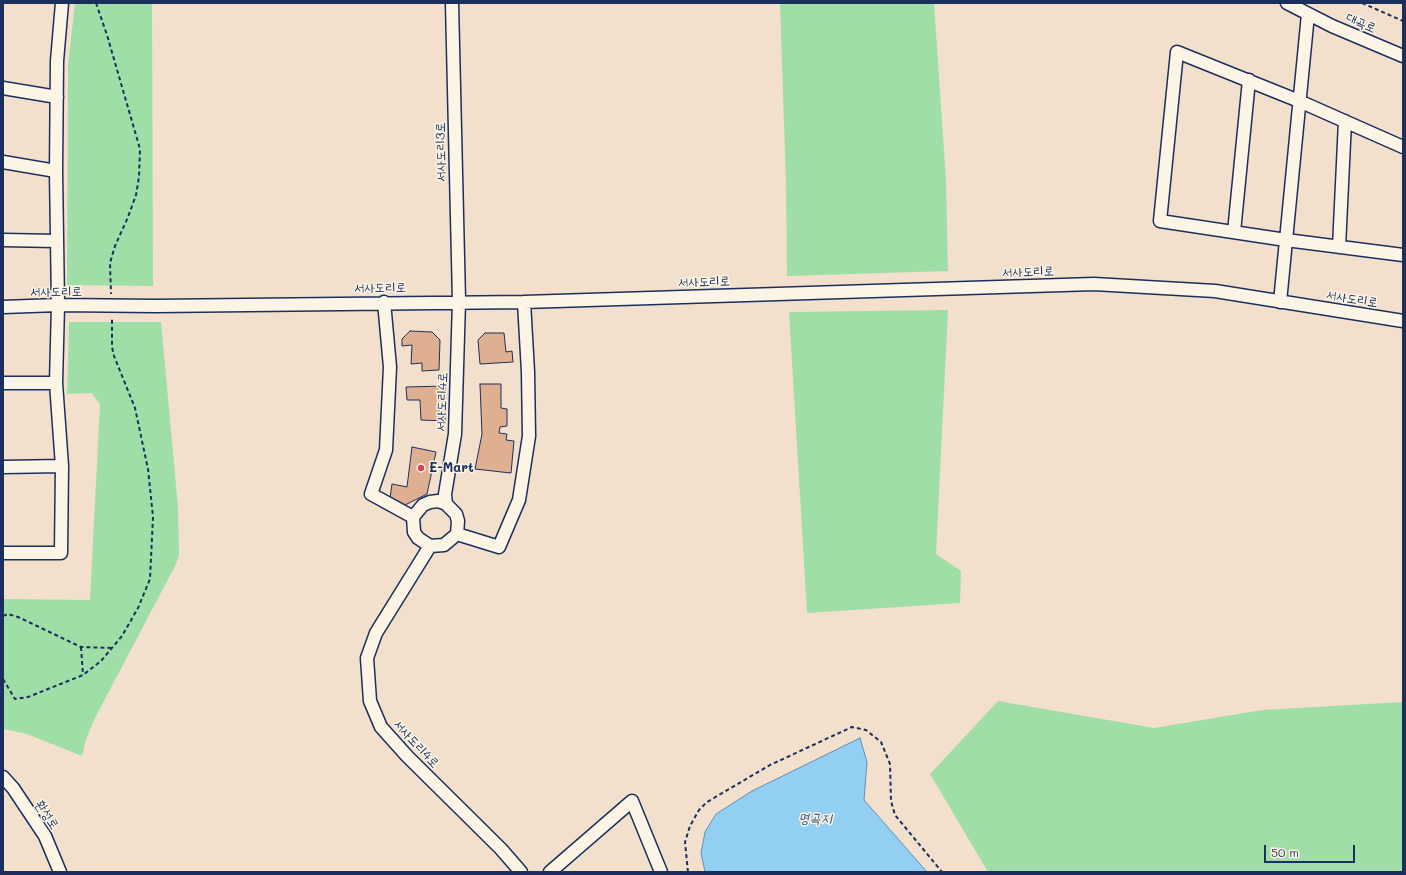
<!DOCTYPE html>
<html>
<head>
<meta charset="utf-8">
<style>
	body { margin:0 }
	#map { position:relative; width:1406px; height:875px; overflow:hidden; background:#f3e0cc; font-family:Mali,sans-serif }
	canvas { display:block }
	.frame { position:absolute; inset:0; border:4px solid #1b2f5e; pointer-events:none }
	.scale { position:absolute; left:1264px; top:845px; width:91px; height:18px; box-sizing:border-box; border:2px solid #1b2f5e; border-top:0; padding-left:5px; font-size:12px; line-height:14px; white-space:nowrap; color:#1b2f5e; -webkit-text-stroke:3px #fcf5e5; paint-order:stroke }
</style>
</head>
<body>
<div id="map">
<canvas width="1406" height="875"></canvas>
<div class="frame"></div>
<div class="scale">50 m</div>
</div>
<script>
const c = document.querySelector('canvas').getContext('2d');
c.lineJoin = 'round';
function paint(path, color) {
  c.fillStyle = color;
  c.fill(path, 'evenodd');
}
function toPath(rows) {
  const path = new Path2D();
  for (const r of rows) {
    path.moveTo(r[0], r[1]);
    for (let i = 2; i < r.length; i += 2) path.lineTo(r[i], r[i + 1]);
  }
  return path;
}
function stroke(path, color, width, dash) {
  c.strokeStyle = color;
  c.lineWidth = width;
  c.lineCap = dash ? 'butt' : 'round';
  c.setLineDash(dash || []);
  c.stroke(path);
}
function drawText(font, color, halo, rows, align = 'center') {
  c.font = font + ' Mali,"Poor Story",sans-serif';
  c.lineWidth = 3;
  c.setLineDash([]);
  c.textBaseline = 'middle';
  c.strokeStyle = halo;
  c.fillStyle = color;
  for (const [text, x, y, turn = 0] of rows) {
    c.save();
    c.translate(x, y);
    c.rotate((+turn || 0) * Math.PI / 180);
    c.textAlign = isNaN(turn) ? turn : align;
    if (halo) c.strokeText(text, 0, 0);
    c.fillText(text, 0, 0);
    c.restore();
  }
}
const green = toPath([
	[75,3,152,3,153,286,67,285,68,65],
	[780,3,934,3,946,180,948,271,787,276,786,184],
	[948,310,936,554,961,571,960,603,807,613,789,312],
	[69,322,161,322,178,507,179,555,176,564,95,718,86,739,82,756,27,734,3,729,3,599,90,600,100,405,92,393,67,394],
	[998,701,1154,728,1262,710,1403,702,1403,872,988,872,930,774]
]);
const water = toPath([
	[860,738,867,762,864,800,927,872,705,872,701,853,705,832,716,814,752,791,860,738]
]);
const building = toPath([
	[410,331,432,332,440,340,439,370,422,371,422,363,411,364,412,345,402,346,402,339,410,331],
	[485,333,504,333,506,352,512,351,513,362,480,364,478,340,485,333],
	[480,384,501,384,501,408,507,409,507,426,500,427,499,433,507,434,506,440,514,441,511,473,475,469,482,434,480,384],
	[445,386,445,421,421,420,420,400,407,400,406,387,445,386],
	[412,447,436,452,427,494,405,505,390,498,392,484,407,487,412,447]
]);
const path = toPath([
	[96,3,107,35,140,149,139,177,136,195,128,217,115,246,110,263,111,294],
	[1362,3,1403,21],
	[3,616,8,614,18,617,81,647,112,648],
	[81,647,83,675],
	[3,679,15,699,28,697,83,675,101,661,122,636,138,608,150,579,153,517,148,469,135,408,114,356,112,347,112,318],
	[688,872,685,842,690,826,699,810,707,802,770,765,852,727,866,730,881,742,890,764,891,801,895,815,942,872]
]);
const minor = toPath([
	[1287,3,1332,26,1403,56],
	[3,88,57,97],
	[1403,147,1299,101,1177,52,1160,221,1286,240,1403,255],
	[3,162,56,171],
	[1234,232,1249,80],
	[3,240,57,241],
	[1339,247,1345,121],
	[384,302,390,367,386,450,371,494,413,517],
	[1280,302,1308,14],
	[3,307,58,305,156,306,524,302,1094,284,1215,291,1403,321],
	[3,383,56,383],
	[3,467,62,466],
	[438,501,446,504,456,514,458,521,457,534,444,545,430,546,418,538,414,532,413,517,423,505,430,502,438,501],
	[446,504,445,494,455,434,459,301,452,3],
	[457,534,499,547,519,500,529,436,528,372,524,302],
	[430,546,376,633,367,658,370,701,381,727,407,756,501,849,521,872],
	[3,553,61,553,62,466,56,383,58,305,56,171,57,61,62,3],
	[3,777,13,788,45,836,60,872],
	[550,872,632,801,661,872]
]);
const markers = [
	[421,468,4,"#d1495b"]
];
const streetNames = [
	["대곡로",1361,23,23],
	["서사도리3로",441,152,-91],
	["서사도리로",1028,272,-2],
	["서사도리로",704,282,-2],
	["서사도리로",380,288,-1],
	["서사도리로",56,292,-1],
	["서사도리로",1352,299,9],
	["서사도리4로",442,402,-88],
	["서사도리4로",416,744,47],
	["환성로",47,815,57]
];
const poiNames = [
	["E-Mart",429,468]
];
const waterNames = [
	["명곡지",815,819]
];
paint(green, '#9fdea7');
paint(water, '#92cff2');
stroke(water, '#628fb7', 1);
paint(building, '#deaf90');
stroke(building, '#1b2f5e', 1);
stroke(minor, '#1b2f5e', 15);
stroke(path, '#1b2f5e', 2, [4, 3]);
stroke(minor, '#fcf5e5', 12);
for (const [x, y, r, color] of markers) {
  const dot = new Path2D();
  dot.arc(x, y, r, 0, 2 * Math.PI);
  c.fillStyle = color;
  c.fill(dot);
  stroke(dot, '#fcf5e5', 1.5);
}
drawText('13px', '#1b2f5e', '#fcf5e5', streetNames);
drawText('bold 13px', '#1b2f5e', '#fcf5e5', poiNames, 'left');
drawText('italic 14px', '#395783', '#fcf5e5', waterNames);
</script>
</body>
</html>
